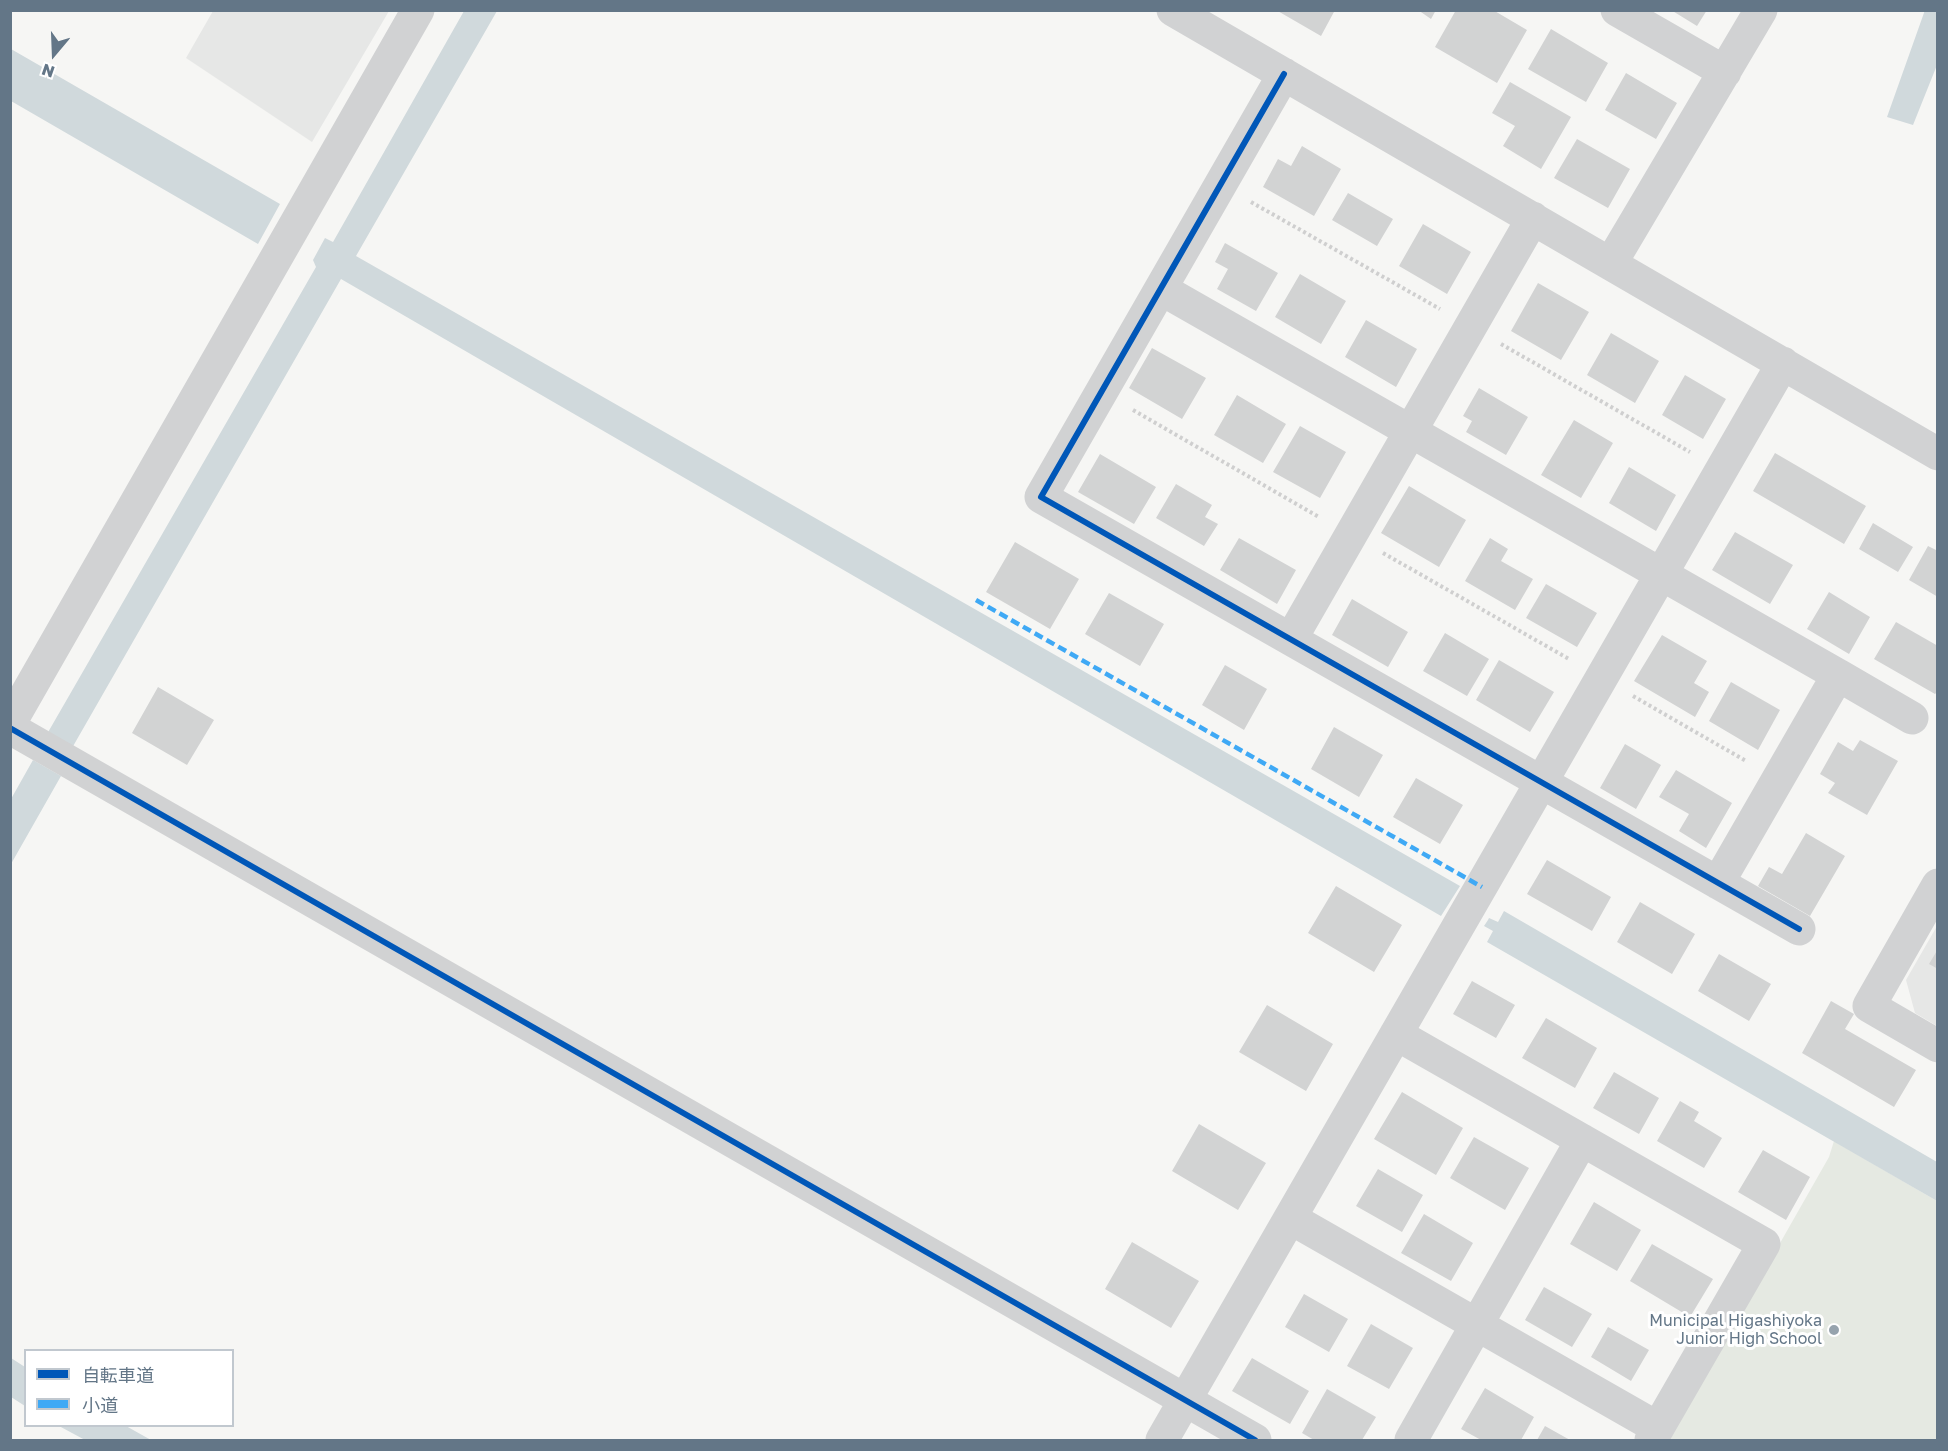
<!DOCTYPE html>
<html>
<head>
<meta charset="utf-8">
<style>
	body { margin:0 }
	#map { position:relative; width:1948px; height:1451px; overflow:hidden; background:#f6f6f4; font-family:"Golos Text","Noto Sans JP",sans-serif }
	canvas { display:block }
	.frame { position:absolute; inset:0; border:12px solid #637687; pointer-events:none }
	.legend { position:absolute; left:24px; top:1349px; width:210px; height:78px; box-sizing:border-box; background:#fff; border:2px solid #c1c8cf; margin:0; padding:8px 10px; list-style:none; font-size:18px; color:#637687 }
	.legend li { display:flex; align-items:center; gap:12px; height:30px }
	.legend b { width:30px; border:2px solid #c1c8cf }
	.north { position:absolute; left:24px; top:24px; width:60px; height:60px; -webkit-text-stroke:4px #fff; paint-order:stroke; rotate:199deg; font-size:16px; font-weight:700; line-height:24px; text-align:center; color:#637687 }
	.north::after { content:''; display:block; margin:auto; width:21px; height:27px; background:#637687; clip-path:polygon(50% 0,100% 100%,50% 72%,0 100%) }
</style>
</head>
<body>
<div id="map">
<canvas width="1948" height="1451"></canvas>
<div class="frame"></div>
<ul class="legend">
<li><b style="height:8px;background:#0057b8"></b>自転車道</li>
<li><b style="height:8px;background:#3fa9f5"></b>小道</li>
</ul>
<div class="north">N</div>
</div>
<script>
const c = document.querySelector('canvas').getContext('2d');
c.lineJoin = 'round';
function paint(path, color) {
  c.fillStyle = color;
  c.fill(path, 'evenodd');
}
function toPath(rows) {
  const path = new Path2D();
  for (const r of rows) {
    path.moveTo(r[0], r[1]);
    for (let i = 2; i < r.length; i += 2) path.lineTo(r[i], r[i + 1]);
  }
  return path;
}
function stroke(path, color, width, dash) {
  c.strokeStyle = color;
  c.lineWidth = width;
  c.lineCap = dash ? 'butt' : 'round';
  c.setLineDash(dash || []);
  c.stroke(path);
}
function drawText(font, color, halo, rows, align = 'center') {
  c.font = font + ' "Golos Text",sans-serif';
  c.lineWidth = 6;
  c.setLineDash([]);
  c.textBaseline = 'middle';
  c.strokeStyle = halo;
  c.fillStyle = color;
  for (const [text, x, y, turn = 0] of rows) {
    c.save();
    c.translate(x, y);
    c.rotate((+turn || 0) * Math.PI / 180);
    c.textAlign = isNaN(turn) ? turn : align;
    if (halo) c.strokeText(text, 0, 0);
    c.fillText(text, 0, 0);
    c.restore();
  }
}
const built = toPath([
	[213,11,213,10,389,11,312,142,186,58],
	[1937,926,1937,1026,1915,1013,1906,980]
]);
const green = toPath([
	[1834,1141,1937,1201,1937,1440,1668,1440,1829,1157]
]);
const water = toPath([
	[1925,10,1937,11,1937,65,1913,125,1887,117],
	[464,11,497,11,356,256,1460,886,1441,916,341,279,72,748,47,734,316,267,313,260,325,238,333,242],
	[11,49,280,204,258,244,11,101],
	[33,760,61,776,11,864,11,799],
	[1504,911,1937,1162,1937,1201,1487,942,1493,931,1484,926,1488,920,1489,918,1498,922],
	[11,1358,25,1367,25,1406,11,1397],
	[59,1426,126,1426,151,1440,85,1440]
]);
const building = toPath([
	[1276,10,1335,10,1321,36],
	[1418,10,1436,10,1431,19],
	[1456,10,1493,10,1527,30,1497,83,1435,47],
	[1671,10,1707,10,1697,26],
	[1551,29,1608,63,1586,102,1528,69],
	[1626,73,1677,103,1656,139,1605,110],
	[1510,82,1571,117,1541,169,1503,146,1515,126,1492,113],
	[1577,139,1630,169,1608,208,1554,178],
	[1302,146,1341,169,1314,216,1263,187,1278,159,1291,166],
	[1348,193,1393,219,1377,246,1332,220],
	[1423,224,1471,252,1447,294,1399,266],
	[1225,243,1278,273,1256,311,1217,289,1228,269,1215,262],
	[1300,274,1346,301,1321,344,1275,317],
	[1538,283,1589,312,1561,360,1511,331],
	[1366,320,1417,349,1396,387,1345,357],
	[1611,333,1659,361,1635,403,1587,375],
	[1152,348,1206,378,1182,419,1129,388],
	[1685,375,1726,399,1703,439,1662,415],
	[1479,388,1528,417,1506,455,1466,432,1472,421,1463,416],
	[1237,395,1286,424,1263,463,1214,435],
	[1574,420,1613,443,1581,498,1541,475],
	[1300,426,1346,452,1320,498,1273,472],
	[1775,453,1866,506,1844,544,1753,491],
	[1100,454,1156,487,1134,524,1078,492],
	[1629,467,1676,495,1656,531,1609,503],
	[1176,484,1212,505,1205,517,1218,524,1204,546,1156,518],
	[1409,486,1466,520,1439,567,1381,533],
	[1873,523,1913,547,1898,572,1859,549],
	[1735,532,1793,565,1770,604,1712,570],
	[1239,538,1296,570,1277,604,1220,570],
	[1490,538,1508,549,1501,561,1533,579,1515,610,1465,581],
	[1015,542,1079,579,1050,629,986,592],
	[1928,546,1938,551,1938,597,1909,580],
	[1546,584,1597,613,1577,647,1526,618],
	[1829,592,1870,617,1849,654,1807,629],
	[1109,593,1164,624,1140,666,1085,634],
	[1352,599,1408,632,1388,667,1332,635],
	[1896,622,1938,646,1938,691,1935,694,1874,659],
	[1445,633,1489,659,1467,696,1423,671],
	[1662,635,1707,661,1694,683,1709,692,1695,717,1634,681],
	[1499,660,1554,692,1530,732,1476,700],
	[1225,665,1267,689,1244,730,1202,705],
	[1731,682,1780,710,1758,750,1709,721],
	[158,687,214,720,187,765,132,733],
	[1334,727,1383,755,1359,797,1311,769],
	[1860,740,1898,761,1867,815,1828,793,1835,783,1820,774,1838,742,1853,751],
	[1625,744,1661,765,1636,809,1600,788],
	[1676,770,1732,803,1706,848,1679,831,1689,814,1659,797],
	[1416,778,1463,805,1440,844,1393,817],
	[1806,833,1845,856,1810,916,1758,886,1769,867,1782,874],
	[1547,860,1611,897,1592,931,1527,894],
	[1336,886,1402,925,1374,972,1308,933],
	[1640,902,1695,934,1672,974,1617,942],
	[1938,949,1938,969,1929,964],
	[1719,954,1771,984,1749,1021,1698,991],
	[1472,981,1515,1005,1496,1038,1453,1014],
	[1831,1001,1854,1014,1845,1029,1916,1070,1894,1107,1802,1053],
	[1267,1005,1333,1044,1306,1091,1239,1052],
	[1546,1018,1597,1048,1575,1088,1522,1058],
	[1614,1072,1659,1098,1639,1134,1593,1108],
	[1402,1092,1463,1128,1436,1175,1374,1139],
	[1680,1101,1699,1112,1694,1121,1722,1138,1704,1168,1657,1141],
	[1199,1124,1266,1163,1238,1210,1172,1171],
	[1474,1137,1529,1168,1505,1210,1450,1178],
	[1763,1150,1810,1177,1786,1220,1738,1192],
	[1378,1169,1423,1195,1402,1232,1356,1206],
	[1594,1202,1641,1230,1617,1271,1570,1244],
	[1424,1214,1473,1243,1451,1281,1401,1253],
	[1132,1242,1199,1281,1171,1328,1105,1289],
	[1652,1244,1713,1279,1690,1317,1630,1281],
	[1544,1287,1592,1314,1572,1347,1525,1320],
	[1304,1294,1348,1319,1329,1352,1285,1327],
	[1371,1324,1413,1348,1389,1389,1347,1366],
	[1608,1327,1649,1350,1631,1381,1591,1357],
	[1252,1358,1309,1391,1290,1424,1232,1391],
	[1485,1388,1534,1417,1521,1440,1481,1440,1461,1429],
	[1327,1389,1376,1417,1362,1440,1314,1440,1302,1433],
	[1545,1426,1570,1440,1537,1440]
]);
const path = toPath([
	[1251,202,1440,309],
	[1501,344,1690,452],
	[1133,410,1319,517],
	[1383,553,1569,659],
	[1633,696,1746,761]
]);
const minor = toPath([
	[1173,10,1938,454],
	[1617,10,1725,72],
	[1284,74,1041,497,1799,929],
	[1611,263,1761,10],
	[1161,289,1838,675,1718,883],
	[1291,639,1533,218],
	[1838,675,1912,718],
	[10,723,418,10],
	[10,728,1255,1440],
	[1938,885,1869,1006,1938,1046],
	[1396,1034,1764,1244,1651,1440],
	[1290,1218,1658,1428],
	[1162,1440,1783,363],
	[1411,1440,1582,1140]
]);
const quiet = toPath([
	[976,600,1482,887]
]);
const cycleway = toPath([
	[1284,74,1041,497,1799,929],
	[10,728,1255,1440]
]);
const markers = [
	[1834,1330,6,"#96a3ad"]
];
const poiNames = [
	["Municipal Higashiyoka",1822,1321],
	["Junior High School",1822,1339]
];
paint(built, '#e6e7e6');
paint(green, '#e5e9e2');
paint(water, '#d0d9dc');
paint(building, '#d2d3d3');
stroke(path, '#cfcfcf', 4, [3, 3]);
stroke(minor, '#d1d2d3', 33);
stroke(quiet, '#3fa9f5', 4.5, [9, 4.5]);
stroke(cycleway, '#0057b8', 6);
for (const [x, y, r, color] of markers) {
  const dot = new Path2D();
  dot.arc(x, y, r, 0, 2 * Math.PI);
  c.fillStyle = color;
  c.fill(dot);
  stroke(dot, '#fff', 2);
}
drawText('16px', '#637687', '#fff', poiNames, 'right');
</script>
</body>
</html>
